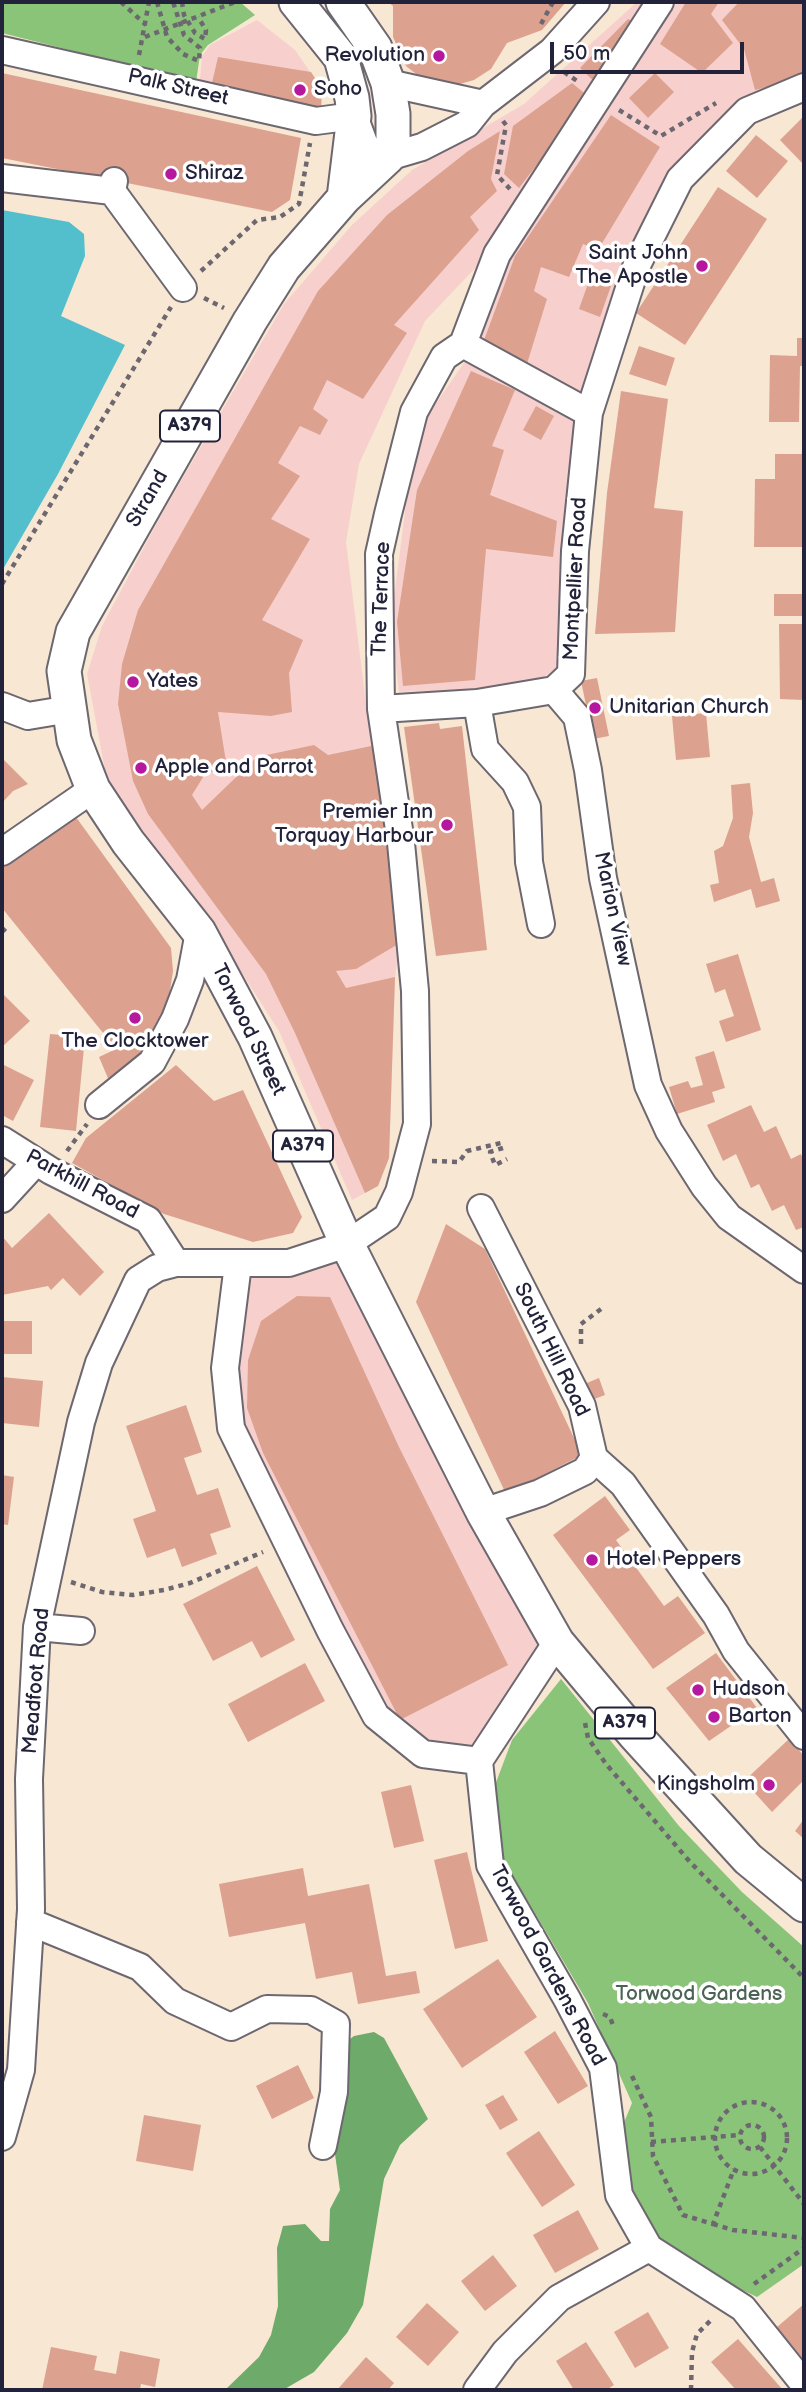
<!DOCTYPE html>
<html>
<head>
<meta charset="utf-8">
<style>
	body { margin:0 }
	#map { position:relative; width:806px; height:2392px; overflow:hidden; background:#f7e7d3; font-family:"Balsamiq Sans",sans-serif }
	canvas { display:block }
	.frame { position:absolute; inset:0; border:4px solid #22223b; pointer-events:none }
	.scale { position:absolute; left:550px; top:42px; width:194px; height:32px; box-sizing:border-box; border:4px solid #22223b; border-top:0; padding-left:9px; font-size:21px; line-height:24px; white-space:nowrap; color:#22223b; -webkit-text-stroke:5px #fff; paint-order:stroke }
</style>
</head>
<body>
<div id="map">
<canvas width="806" height="2392"></canvas>
<div class="frame"></div>
<div class="scale">50 m</div>
</div>
<script>
const c = document.querySelector('canvas').getContext('2d');
c.lineJoin = 'round';
function paint(path, color) {
  c.fillStyle = color;
  c.fill(path, 'evenodd');
}
function toPath(rows) {
  const path = new Path2D();
  for (const r of rows) {
    if (r.length === 3) {
      path.moveTo(r[0] + r[2], r[1]);
      path.arc(r[0], r[1], r[2], 0, 2 * Math.PI);
      continue;
    }
    path.moveTo(r[0], r[1]);
    for (let i = 2; i < r.length; i += 2) path.lineTo(r[i], r[i + 1]);
  }
  return path;
}
function stroke(path, color, width, dash) {
  c.strokeStyle = color;
  c.lineWidth = width;
  c.lineCap = dash ? 'butt' : 'round';
  c.setLineDash(dash || []);
  c.stroke(path);
}
function drawText(font, color, halo, rows, align = 'center') {
  c.font = font + ' "Balsamiq Sans",sans-serif';
  c.lineWidth = 7;
  c.setLineDash([]);
  c.textBaseline = 'middle';
  c.strokeStyle = halo;
  c.fillStyle = color;
  for (const [text, x, y, turn = 0] of rows) {
    c.save();
    c.translate(x, y);
    c.rotate((+turn || 0) * Math.PI / 180);
    c.textAlign = isNaN(turn) ? turn : align;
    if (halo) c.strokeText(text, 0, 0);
    c.fillText(text, 0, 0);
    c.restore();
  }
}
const built = toPath([
	[637,2,658,2,572,131,512,203,480,263,425,321,359,464,346,542,366,704,379,758,400,943,395,977,389,1158,378,1186,352,1200,279,1031,217,934,146,844,107,781,87,674,102,626,163,512,284,304,352,225,412,170,524,104],
	[678,2,804,2,804,82,675,172,604,322,577,412,562,663,544,677,475,690,399,692,391,621,415,434,472,351,492,277,622,79],
	[257,20,295,50,322,89,321,109,200,80,202,56,210,45],
	[347,1244,557,1642,479,1761,423,1754,376,1716,231,1428,238,1264]
]);
const green = toPath([
	[2,2,240,2,255,15,208,45,200,55,196,82,2,33],
	[561,1679,679,1826,742,1892,804,1947,804,2264,757,2297,717,2278,654,2235,625,2177,621,2130,632,2103,588,2003,503,1859,492,1793,512,1740]
]);
const forest = toPath([
	[374,2032,384,2038,428,2119,400,2145,384,2179,363,2305,347,2333,314,2372,283,2390,225,2390,259,2357,271,2335,278,2306,277,2248,283,2226,305,2224,321,2241,329,2241,330,2209,340,2190,334,2147,346,2042,354,2036]
]);
const water = toPath([
	[2,210,69,222,84,234,85,256,61,316,125,345,58,474,2,571]
]);
const building = toPath([
	[388,2,566,2,542,30,507,43,491,69,474,80,449,87,425,81,406,66,393,37,393,6],
	[686,2,719,2,711,14,733,43,702,73,660,44],
	[739,2,804,2,802,78,755,90,744,49,722,20],
	[628,19,642,26,601,88,580,68],
	[218,57,311,72,322,89,321,109,212,83],
	[2,73,301,138,290,200,272,212,2,158],
	[655,73,674,92,648,118,629,98],
	[572,83,589,97,519,188,504,174,513,126],
	[611,115,660,147,598,250,583,244,569,277,541,267,534,291,547,299,526,367,483,343,515,256],
	[804,116,804,165,780,140],
	[500,131,491,179,497,191,470,217,479,230,394,325,407,333,363,399,327,380,313,409,328,420,320,435,300,426,278,463,300,476,271,519,310,539,262,620,303,640,289,673,292,712,271,716,218,712,227,768,205,774,192,795,202,810,257,757,314,745,328,755,376,745,400,943,356,969,336,971,346,988,395,977,389,1158,378,1186,365,1193,295,1033,266,974,148,814,133,781,118,704,122,664,138,610,318,291,387,215,468,151],
	[756,135,788,161,757,198,726,171],
	[718,187,767,219,685,345,636,313],
	[590,278,611,286,600,317,579,309],
	[797,338,804,338,804,366,800,366,799,422,769,422,770,355,797,356],
	[639,346,675,358,666,386,629,374],
	[471,371,515,390,492,446,504,450,490,495,557,521,553,557,486,549,475,680,403,686,397,622,417,490],
	[621,391,668,399,654,508,683,511,675,632,595,634,607,493],
	[536,406,554,416,541,440,523,430],
	[775,454,804,454,804,547,754,547,755,479,775,479],
	[774,594,804,594,804,616,774,616],
	[779,624,804,624,804,700,780,699],
	[597,678,609,736,593,739,581,681],
	[706,713,710,757,676,760,672,716],
	[439,723,440,729,462,726,487,950,436,956,404,727],
	[2,758,28,784,13,791,2,803],
	[750,783,753,813,749,837,761,882,774,878,780,901,756,908,751,889,714,902,710,885,719,883,714,851,723,846,733,818,731,785],
	[73,813,171,948,173,971,168,1004,147,1053,110,1083,99,1057,116,1049,2,908,2,863],
	[738,954,761,1030,726,1042,719,1021,734,1016,725,989,715,993,706,964],
	[2,993,30,1021,2,1047],
	[50,1034,85,1037,76,1131,40,1127],
	[714,1051,725,1088,712,1092,715,1102,677,1114,669,1087,688,1081,691,1088,703,1085,695,1057],
	[2,1064,34,1080,13,1121,2,1115],
	[176,1065,214,1101,243,1090,302,1217,293,1233,253,1242,164,1214,72,1163,86,1138],
	[751,1105,764,1132,776,1126,791,1159,801,1154,804,1162,804,1227,796,1230,784,1205,772,1211,759,1184,751,1188,736,1154,723,1161,707,1125],
	[49,1213,104,1272,80,1296,63,1278,51,1290,48,1286,2,1295,2,1236,12,1248],
	[446,1224,485,1249,582,1455,506,1494,416,1302],
	[297,1296,330,1297,399,1447,508,1665,400,1720,263,1453,247,1408,248,1360,261,1321],
	[2,1321,32,1321,32,1354,2,1354],
	[2,1377,43,1381,39,1427,2,1423],
	[599,1378,605,1395,589,1401,582,1385],
	[186,1405,202,1452,184,1458,197,1495,218,1488,231,1527,210,1534,217,1554,182,1567,175,1548,147,1558,133,1519,156,1511,126,1426],
	[2,1475,14,1477,8,1525,2,1524],
	[605,1496,630,1530,616,1540,664,1606,678,1596,705,1633,653,1669,553,1535],
	[257,1566,295,1640,261,1658,252,1641,213,1661,183,1604],
	[716,1653,757,1708,709,1741,666,1688],
	[305,1663,325,1701,248,1742,228,1704],
	[789,1739,804,1756,804,1780,772,1812,744,1781],
	[411,1785,424,1841,394,1848,381,1792],
	[804,1819,804,1839,795,1831],
	[467,1852,488,1941,455,1949,434,1860],
	[303,1868,308,1896,369,1884,386,1976,416,1971,420,1993,358,2004,352,1972,316,1979,305,1923,229,1937,219,1884],
	[498,1959,537,2017,462,2068,423,2009],
	[555,2031,588,2086,558,2104,524,2052],
	[298,2065,314,2098,272,2119,256,2086],
	[503,2095,518,2120,500,2130,485,2105],
	[144,2115,201,2125,193,2171,136,2161],
	[539,2131,575,2185,542,2207,506,2153],
	[578,2210,599,2249,555,2273,533,2235],
	[493,2255,517,2286,485,2311,461,2281],
	[427,2303,459,2332,428,2366,396,2337],
	[804,2304,804,2360,777,2327],
	[648,2312,669,2348,635,2368,614,2332],
	[738,2339,783,2390,736,2390,711,2362],
	[586,2342,614,2385,606,2390,574,2390,556,2361],
	[51,2347,97,2356,94,2370,116,2374,120,2351,160,2359,155,2387,141,2384,140,2390,42,2390],
	[366,2357,394,2383,388,2390,337,2390]
]);
const path = toPath([
	[121,2,146,25],
	[157,2,167,37,183,54,199,61,200,48,184,35,173,2],
	[182,2,184,15,195,33,205,39,206,30,198,17],
	[541,24,553,2],
	[145,37,235,2],
	[139,55,149,2],
	[564,72,580,83],
	[619,110,661,136,716,103],
	[503,121,506,125,497,175,510,189],
	[201,271,257,220,280,217,299,204,310,143],
	[204,298,224,308],
	[2,584,171,307],
	[2,928,8,934],
	[503,1148,490,1152,495,1165,507,1159],
	[67,1151,87,1124],
	[432,1161,459,1162,467,1151,501,1143],
	[581,1344,581,1324,601,1309],
	[71,1582,102,1592,133,1595,164,1590,190,1583,263,1552],
	[585,1723,588,1738,606,1764,690,1862,804,1978],
	[603,2014,610,2017,614,2028],
	[632,2076,651,2117,653,2156,683,2215,713,2224,734,2169],
	[751,2138,36],
	[752,2137,12],
	[651,2142,740,2135],
	[760,2147,804,2204],
	[713,2224,733,2230,804,2238],
	[754,2284,804,2248],
	[691,2390,692,2352,697,2334,712,2319]
]);
const minor = toPath([
	[2,50,316,121,354,116,366,148,388,157,422,147,467,124,483,104,552,51,596,2],
	[388,83,483,104],
	[2,178,112,191],
	[114,181,112,191,183,288],
	[463,344,589,413],
	[554,690,577,717,588,770,603,878,648,1085,669,1131,704,1186,729,1217,804,1270],
	[477,703,485,749,515,782,527,807,529,862,541,924],
	[2,706,28,716,70,709],
	[381,709,477,703,554,690,571,674,575,551,589,413,636,267,680,179,747,111,804,87],
	[2,852,93,789],
	[99,1105,152,1062,175,1019,190,980,199,932],
	[2,1140,51,1171,148,1220,176,1263],
	[2,1199,36,1162],
	[481,1208,582,1406,594,1458,585,1471,540,1493,483,1512],
	[238,1264,225,1368,231,1428,330,1630,376,1716,423,1754,479,1761],
	[594,1458,623,1484,716,1615,736,1651,804,1736],
	[37,1627,81,1631],
	[557,1642,479,1761,490,1865,567,1999,603,2068,619,2195,649,2248,743,2308,804,2384],
	[30,1922,140,1967,175,2001,231,2027,267,2009,311,2010,336,2024,334,2092,323,2146],
	[2,2137,21,2070,31,1909,29,1779,37,1627,81,1422,99,1363,138,1280,157,1268,176,1263,289,1263,347,1244,387,1217,399,1192,417,1124,415,991,401,843,381,709,379,554,388,514,414,412,444,357,463,344,497,254,660,2],
	[477,2390,505,2352,559,2298,649,2248]
]);
const major = toPath([
	[296,2,341,58,352,98,354,116,344,198],
	[343,2,375,48,388,83,393,114,393,142,388,157,344,198,284,267,250,321,73,632,64,671,74,740,93,789,128,842,199,932,255,1037,347,1244,483,1512,557,1642,635,1735,748,1859,804,1905]
]);
const markers = [
	[439,56,7,"#b5179e"],
	[300,90,7,"#b5179e"],
	[171,174,7,"#b5179e"],
	[702,266,7,"#b5179e"],
	[133,682,7,"#b5179e"],
	[595,708,7,"#b5179e"],
	[141,768,7,"#b5179e"],
	[447,825,7,"#b5179e"],
	[135,1018,7,"#b5179e"],
	[592,1560,7,"#b5179e"],
	[698,1690,7,"#b5179e"],
	[714,1717,7,"#b5179e"],
	[769,1785,7,"#b5179e"]
];
const shields = [
	[190,426,60],
	[303,1146,60],
	[625,1723,60]
];
const shieldNames = [
	["A379",190,426],
	["A379",303,1146],
	["A379",625,1723]
];
const poiNames = [
	["Revolution",425,56,"right"],
	["Soho",314,90],
	["Shiraz",185,174],
	["Saint John",688,254,"right"],
	["The Apostle",688,278,"right"],
	["Yates",147,682],
	["Unitarian Church",609,708],
	["Apple and Parrot",155,768],
	["Premier Inn",433,813,"right"],
	["Torquay Harbour",433,837,"right"],
	["The Clocktower",135,1042,"center"],
	["Hotel Peppers",606,1560],
	["Hudson",712,1690],
	["Barton",728,1717],
	["Kingsholm",755,1785,"right"]
];
const streetNames = [
	["Palk Street",178,88,13],
	["Strand",148,499,-60],
	["Montpellier Road",576,579,-87],
	["The Terrace",382,599,-88],
	["Marion View",612,909,78],
	["Torwood Street",248,1030,64],
	["Parkhill Road",82,1185,28],
	["South Hill Road",551,1350,64],
	["Meadfoot Road",37,1681,-85],
	["Torwood Gardens Road",547,1966,62]
];
const parkNames = [
	["Torwood Gardens",699,1995]
];
paint(built, '#f7d0ce');
paint(green, '#89c479');
paint(forest, '#6eaa69');
paint(water, '#53bfcd');
paint(building, '#dca28f');
stroke(minor, '#6d6770', 30);
stroke(major, '#6d6770', 37);
stroke(path, '#6d6770', 4.5, [5, 5]);
stroke(minor, '#fff', 26);
stroke(major, '#fff', 33);
for (const [x, y, r, color] of markers) {
  const dot = new Path2D();
  dot.arc(x, y, r, 0, 2 * Math.PI);
  c.fillStyle = color;
  c.fill(dot);
  stroke(dot, '#fff', 2.5);
}
for (const [x, y, w] of shields) {
  const box = new Path2D();
  box.roundRect(x - w / 2, y - 15.5, w, 31, 5);
  c.fillStyle = '#fff';
  c.fill(box);
  stroke(box, '#22223b', 2);
}
drawText('bold 19px', '#22223b', null, shieldNames);
drawText('21px', '#22223b', '#fff', poiNames, 'left');
drawText('21px', '#22223b', '#fff', streetNames);
drawText('21px', '#4b6354', '#fff', parkNames);
</script>
</body>
</html>
